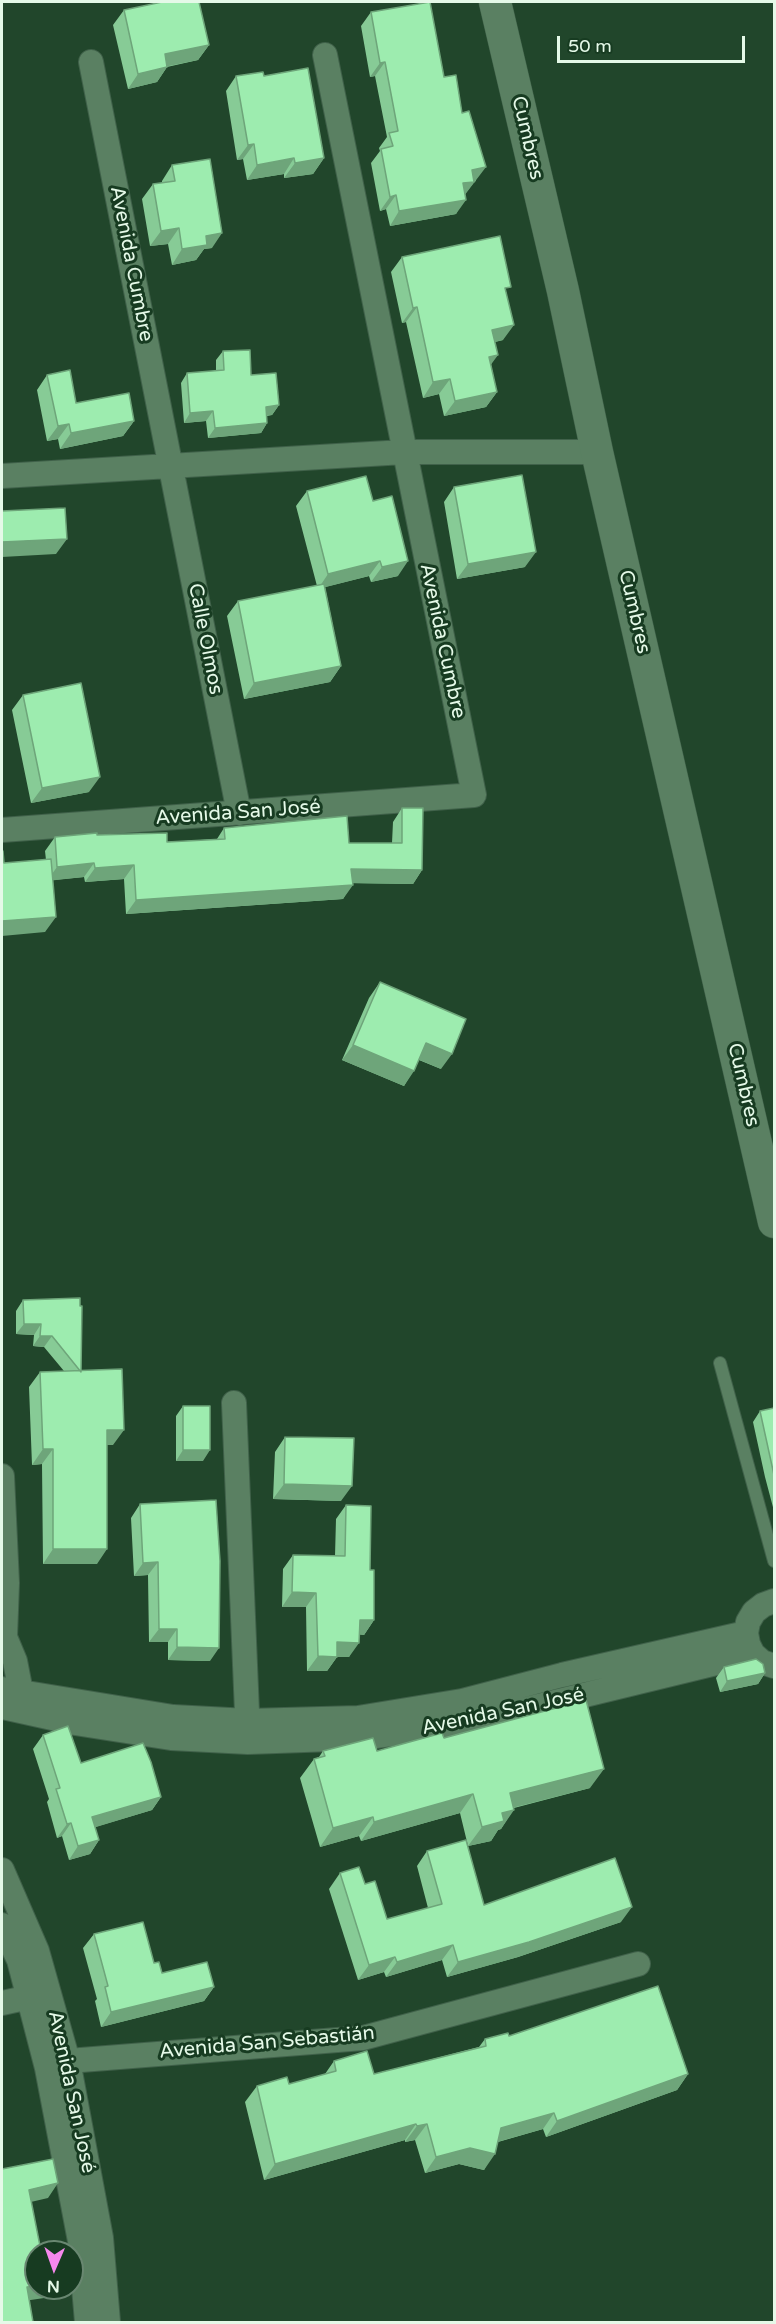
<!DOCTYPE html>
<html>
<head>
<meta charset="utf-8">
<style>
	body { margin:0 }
	#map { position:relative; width:776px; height:2324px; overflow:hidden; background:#21462b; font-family:"Varela Round",sans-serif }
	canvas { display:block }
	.frame { position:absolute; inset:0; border:3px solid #e5f9e8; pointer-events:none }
	.north { position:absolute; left:24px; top:2240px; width:60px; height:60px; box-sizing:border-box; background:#173b21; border:2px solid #698771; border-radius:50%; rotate:182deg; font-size:16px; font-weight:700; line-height:24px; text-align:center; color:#e5f9e8 }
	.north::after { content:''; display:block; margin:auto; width:21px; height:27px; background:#f688ed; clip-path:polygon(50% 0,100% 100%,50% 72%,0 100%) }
	.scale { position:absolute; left:557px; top:36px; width:188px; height:27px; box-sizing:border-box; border:3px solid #e5f9e8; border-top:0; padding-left:8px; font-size:18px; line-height:21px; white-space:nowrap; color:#e5f9e8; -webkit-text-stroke:4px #173b21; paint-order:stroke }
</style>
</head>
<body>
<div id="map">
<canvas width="776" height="2324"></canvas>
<div class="frame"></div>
<div class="north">N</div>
<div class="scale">50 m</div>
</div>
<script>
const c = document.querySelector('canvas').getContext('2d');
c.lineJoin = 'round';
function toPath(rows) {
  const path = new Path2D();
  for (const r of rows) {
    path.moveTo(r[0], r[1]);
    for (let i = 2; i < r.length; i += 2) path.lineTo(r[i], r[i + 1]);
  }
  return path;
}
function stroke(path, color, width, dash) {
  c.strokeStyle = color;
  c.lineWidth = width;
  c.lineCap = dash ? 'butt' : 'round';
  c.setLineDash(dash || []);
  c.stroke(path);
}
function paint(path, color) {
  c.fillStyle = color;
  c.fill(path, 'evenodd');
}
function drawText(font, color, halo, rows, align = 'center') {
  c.font = font + ' "Varela Round",sans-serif';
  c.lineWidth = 6;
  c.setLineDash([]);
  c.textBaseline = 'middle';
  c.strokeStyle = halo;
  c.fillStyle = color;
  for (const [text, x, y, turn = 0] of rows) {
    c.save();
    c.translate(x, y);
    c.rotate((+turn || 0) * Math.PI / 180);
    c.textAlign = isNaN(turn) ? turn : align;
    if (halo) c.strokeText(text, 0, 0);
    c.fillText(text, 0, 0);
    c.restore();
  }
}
const service = toPath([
	[720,1363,774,1561]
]);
const minor = toPath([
	[91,62,239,813],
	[2,476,404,452,597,452],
	[2,830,474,795,325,55],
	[234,1403,248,1736],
	[2,1476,7,1583,5,1637,15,1661,21,1692],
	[774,1601,763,1605,754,1612,748,1622,746,1633,748,1644,753,1654,762,1662,774,1666],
	[2,1689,173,1717,248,1721,358,1718,462,1701,562,1675,746,1633],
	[2,1707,75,1723,171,1738,248,1742,361,1738,465,1724,753,1654],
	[2,1870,37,1951,68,2061,101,2238,108,2322],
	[2,1925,19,1960,47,2068,80,2241,87,2322],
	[2,2003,43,1994],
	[68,2061,363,2038,638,1964]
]);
const tertiary = toPath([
	[495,2,563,291,597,452,774,1222]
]);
const wall = toPath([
	[124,10,209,45,198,60,167,67,157,82,128,89,113,25],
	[371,12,444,77,462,113,476,181,474,182,465,194,456,214,390,226,386,209,380,211,371,163,380,151,379,148,387,137,375,76,370,77,361,26],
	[236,76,264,76,324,158,313,174,284,178,284,174,247,180,243,159,237,160,226,91],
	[172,165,212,248,204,249,196,260,172,265,168,244,150,246,142,199,153,184,162,183,162,181],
	[402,257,507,293,503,340,495,342,491,365,497,392,486,407,444,416,439,394,423,398,406,322,402,323,391,272],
	[223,351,251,375,279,405,272,415,267,416,267,423,261,433,208,438,206,421,184,423,181,383,187,373,216,371,216,360],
	[47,375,76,403,134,421,123,436,60,449,58,439,47,441,37,390],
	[454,487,525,567,457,579,444,502],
	[307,491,373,501,398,576,371,582,369,576,325,587,341,666,330,682,244,699,227,616,238,601,317,586,296,506],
	[23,695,89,792,31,803,12,710],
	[402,808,422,870,413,884,352,883,343,899,126,914,124,879,85,882,84,877,53,880,45,932,4,863,46,860,45,851,55,837,97,835,167,842,217,839,224,828,349,843,392,843,393,822],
	[380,982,441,1069,419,1060,404,1086,342,1060,369,998],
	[23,1300,80,1306,81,1370,113,1445,107,1445,97,1564,43,1564,42,1464,32,1465,29,1387,40,1372,64,1371,44,1347,33,1346,34,1335,16,1334,16,1311],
	[183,1406,203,1461,176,1461,176,1416],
	[774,1408,774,1511,765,1477,753,1422,760,1411],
	[285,1437,341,1501,273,1499,275,1452],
	[140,1504,210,1661,168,1660,168,1642,149,1642,148,1575,134,1576,131,1518],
	[346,1505,370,1570,374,1620,364,1635,359,1634,349,1657,337,1657,327,1671,307,1671,306,1607,282,1607,283,1569,293,1555,335,1556,336,1519],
	[724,1667,765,1673,758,1684,720,1692,716,1678],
	[43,1735,81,1763,161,1797,152,1810,95,1827,99,1840,90,1854,69,1860,62,1836,57,1838,47,1802,49,1799,33,1749],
	[444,1738,590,1788,514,1808,501,1829,498,1830,491,1841,468,1846,460,1813,361,1841,359,1836,320,1847,300,1778,314,1759,319,1757,323,1751,377,1751],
	[427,1851,484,1905,621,1922,518,1957,447,1977,442,1960,386,1977,384,1972,358,1980,329,1889,340,1873,365,1884,387,1919,428,1908,417,1866],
	[94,1934,154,1963,162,1973,214,1987,204,2001,101,2027,95,2001,97,1999,83,1948],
	[509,2036,688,2074,677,2090,546,2137,543,2129,498,2142,484,2170,459,2164,425,2173,415,2140,405,2142,405,2140,264,2180,245,2102,257,2086,289,2084,325,2074,334,2061,374,2074,479,2047,485,2039]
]);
const shadedWall = toPath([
	[209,45,198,60,154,69,165,54],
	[385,62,375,76,370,77,380,63],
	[167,67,157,82,128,89,138,74],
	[254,144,243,159,237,160,248,145],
	[294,158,284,174,247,180,257,165],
	[324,158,313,174,284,178,295,163],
	[486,167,464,196,453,198,472,170],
	[396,195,386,209,380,211,390,197],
	[466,200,456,214,390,226,399,211],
	[179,228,168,244,150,246,161,231],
	[222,233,212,248,204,249,196,260,172,265,182,249,206,236],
	[417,307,406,322,402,323,413,308],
	[514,325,503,340,481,345,492,330],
	[498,355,487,370,489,357],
	[450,379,439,394,423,398,433,382],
	[497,392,486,407,444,416,455,401],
	[279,405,272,415,259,416,266,407],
	[213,411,206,421,184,423,190,413],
	[134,421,123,436,60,449,71,433],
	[267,423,261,433,208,438,215,428],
	[69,424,58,439,47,441,58,426],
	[67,539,56,554,2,557,2,542],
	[536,552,525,567,457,579,468,564],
	[380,561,369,576,318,589,328,574],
	[408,561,398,576,371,582,382,567],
	[341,666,330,682,244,699,254,683],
	[100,777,89,792,31,803,42,788],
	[94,863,84,877,47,881,57,867],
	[134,865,124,879,85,882,95,868],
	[351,869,422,870,413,884,341,883],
	[353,885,343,899,126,914,136,900],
	[56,917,45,932,2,936,2,921],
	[426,1043,452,1054,441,1069,415,1058],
	[353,1045,414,1071,404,1086,342,1060],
	[24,1324,41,1324,34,1335,16,1334],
	[40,1336,52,1336,44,1347,33,1346],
	[107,1430,124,1430,113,1445,96,1445],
	[43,1449,53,1449,42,1464,32,1465],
	[183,1450,210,1450,203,1461,176,1461],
	[284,1484,352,1486,341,1501,273,1499],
	[53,1549,107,1549,97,1564,43,1564],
	[158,1562,148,1575,134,1576,143,1563],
	[292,1592,316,1593,306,1607,282,1607],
	[360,1620,374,1620,364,1635,350,1634],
	[159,1629,177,1629,168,1642,149,1642],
	[337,1642,359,1643,349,1657,327,1657],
	[177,1647,219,1648,210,1661,168,1660],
	[318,1656,337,1657,327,1671,307,1671],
	[765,1673,758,1684,720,1692,727,1681],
	[604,1769,590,1788,496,1812,510,1793],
	[473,1794,460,1813,361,1841,374,1822],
	[161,1797,152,1810,83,1831,92,1817],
	[514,1810,501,1829,498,1830,491,1841,468,1846,482,1827,502,1813],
	[373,1817,359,1836,320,1847,333,1828],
	[71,1823,62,1836,57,1838,67,1824],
	[99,1840,90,1854,69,1860,78,1846],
	[632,1907,621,1922,518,1957,447,1977,458,1962],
	[453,1945,442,1960,386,1977,397,1962],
	[395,1957,384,1972,358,1980,369,1965],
	[214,1987,204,2001,101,2027,111,2012],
	[688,2074,677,2090,546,2137,557,2121],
	[554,2113,543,2129,490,2144,501,2128],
	[416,2124,405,2140,264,2180,275,2164],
	[427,2124,415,2140,405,2142,417,2126],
	[470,2148,495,2154,484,2170,459,2164,425,2173,436,2157],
	[58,2183,48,2198,18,2205,29,2190],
	[36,2286,36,2288,57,2288,51,2297,17,2302,27,2287]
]);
const building = toPath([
	[162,2,199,2,209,45,165,54,167,67,138,74,124,10,162,2],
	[430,2,444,77,456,75,462,113,469,111,486,167,472,170,474,182,463,183,466,200,399,211,396,195,390,197,381,149,393,146,389,133,398,131,385,62,380,63,371,12,430,2],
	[308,68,324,158,295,163,294,158,257,165,254,144,248,145,236,76,263,72,264,76,308,68],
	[210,159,222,233,206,236,207,245,182,249,179,228,161,231,153,184,175,181,172,165,210,159],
	[500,236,511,287,505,288,514,325,492,330,498,355,489,357,497,392,455,401,450,379,433,382,417,307,413,308,402,257,500,236],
	[250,350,251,375,276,373,279,405,266,407,267,423,215,428,213,411,190,413,187,373,224,370,223,351,250,350],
	[70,370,76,403,129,393,134,421,71,433,69,424,58,426,47,375,70,370],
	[522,475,536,552,468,564,454,487,522,475],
	[366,476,373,501,392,496,408,561,382,567,380,561,328,574,307,491,366,476],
	[65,508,67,539,2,542,2,511,65,508],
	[324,584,341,666,254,683,238,601,324,584],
	[81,683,100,777,42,788,23,695,81,683],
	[402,808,423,808,422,870,351,869,353,885,136,900,134,865,95,868,94,863,57,867,55,837,97,833,97,835,167,833,167,842,225,839,224,828,347,816,349,843,402,843,402,808],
	[2,851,3,851,4,863,51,859,56,917,2,921,2,851],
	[380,982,466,1019,452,1054,426,1043,414,1071,353,1045,380,982],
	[80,1298,80,1306,82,1306,81,1372,52,1336,40,1336,41,1324,24,1324,23,1300,80,1298],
	[122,1369,124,1430,107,1430,107,1549,53,1549,53,1449,43,1449,40,1372,122,1369],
	[183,1406,210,1406,210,1450,183,1450,183,1406],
	[774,1408,774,1475,760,1411,774,1408],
	[285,1437,354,1438,352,1486,284,1484,285,1437],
	[216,1500,220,1561,219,1648,177,1647,177,1629,159,1629,158,1562,143,1563,140,1504,216,1500],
	[346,1505,371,1506,370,1570,374,1570,374,1620,360,1620,359,1643,337,1642,337,1657,318,1656,316,1593,292,1592,293,1555,345,1556,346,1505],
	[756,1659,763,1664,765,1673,727,1681,724,1667,756,1659],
	[586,1700,604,1769,510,1793,514,1810,502,1813,504,1821,482,1827,473,1794,374,1822,373,1817,333,1828,314,1759,325,1756,323,1751,373,1738,377,1751,442,1733,444,1738,586,1700],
	[68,1726,81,1763,143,1743,151,1762,161,1797,92,1817,99,1840,78,1846,71,1823,67,1824,56,1789,60,1788,43,1735,68,1726],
	[466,1840,484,1905,615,1858,632,1907,529,1942,458,1962,453,1945,397,1962,395,1957,369,1965,340,1873,359,1867,365,1884,375,1881,387,1919,442,1904,427,1851,466,1840],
	[143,1922,154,1963,159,1962,162,1973,207,1962,214,1987,111,2012,105,1987,108,1986,94,1934,143,1922],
	[658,1986,688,2074,557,2121,554,2113,501,2128,495,2154,470,2148,436,2157,427,2124,417,2126,416,2124,275,2164,257,2086,287,2077,289,2084,336,2071,334,2061,367,2051,374,2074,486,2046,485,2039,508,2033,509,2036,658,1986],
	[53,2159,58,2183,29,2190,41,2251,56,2248,57,2252,36,2252,36,2286,27,2287,33,2322,2,2322,2,2169,53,2159]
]);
const streetNames = [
	["Cumbres",527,138,77],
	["Avenida Cumbre",131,264,79],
	["Cumbres",634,612,77],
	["Calle Olmos",205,639,79],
	["Avenida Cumbre",442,641,78],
	["Avenida San José",238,813,-4],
	["Cumbres",743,1085,77],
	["Avenida San José",503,1712,-12],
	["Avenida San Sebastián",267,2043,-5],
	["Avenida San José",71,2092,78]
];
stroke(service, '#40614a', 14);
stroke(minor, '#40614a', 26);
stroke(tertiary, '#40614a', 33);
stroke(service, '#5a8062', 12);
stroke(minor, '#5a8062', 24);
stroke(tertiary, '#5a8062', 32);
paint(wall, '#87cb96');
paint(shadedWall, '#6ea57a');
paint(building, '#9decaf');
stroke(building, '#6ea57a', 1.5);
drawText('20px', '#e5f9e8', '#173b21', streetNames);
</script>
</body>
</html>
